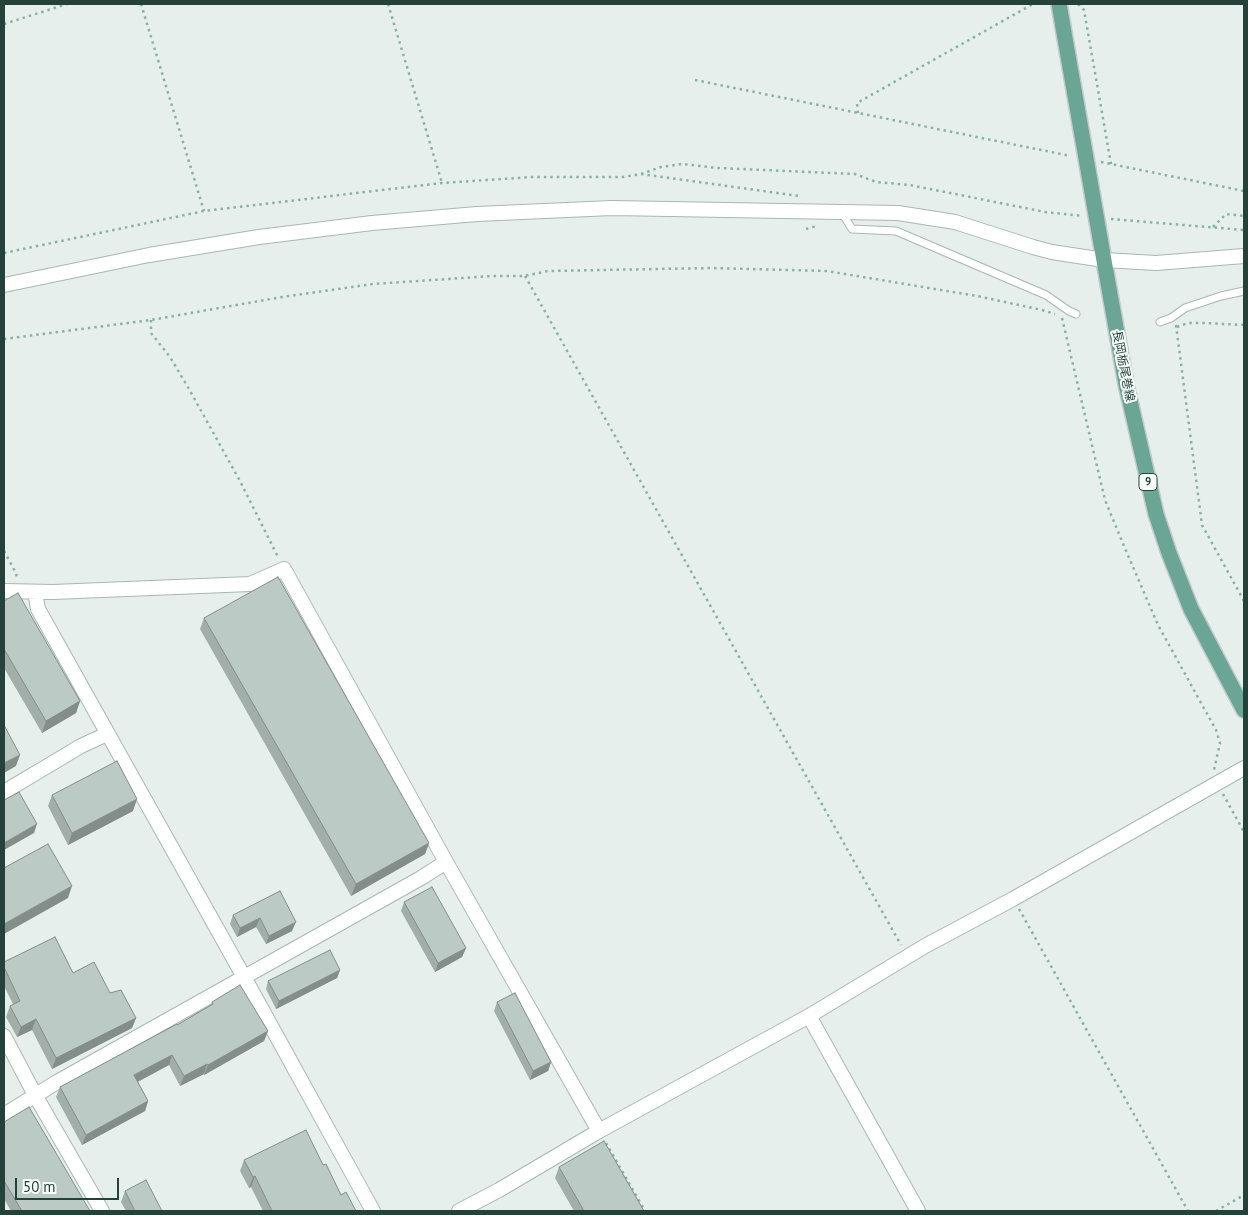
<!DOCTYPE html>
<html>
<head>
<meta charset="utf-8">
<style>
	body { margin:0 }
	#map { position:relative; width:1248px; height:1215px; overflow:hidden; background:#e6efeb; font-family:"PT Sans",sans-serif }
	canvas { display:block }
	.frame { position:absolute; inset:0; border:5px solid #24423a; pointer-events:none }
	.scale { position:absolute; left:15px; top:1178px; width:104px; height:22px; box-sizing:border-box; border:2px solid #24423a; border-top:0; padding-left:6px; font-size:15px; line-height:18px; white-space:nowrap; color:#24423a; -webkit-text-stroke:4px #f7fbf9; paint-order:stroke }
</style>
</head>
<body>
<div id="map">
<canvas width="1248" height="1215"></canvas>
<div class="frame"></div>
<div class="scale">50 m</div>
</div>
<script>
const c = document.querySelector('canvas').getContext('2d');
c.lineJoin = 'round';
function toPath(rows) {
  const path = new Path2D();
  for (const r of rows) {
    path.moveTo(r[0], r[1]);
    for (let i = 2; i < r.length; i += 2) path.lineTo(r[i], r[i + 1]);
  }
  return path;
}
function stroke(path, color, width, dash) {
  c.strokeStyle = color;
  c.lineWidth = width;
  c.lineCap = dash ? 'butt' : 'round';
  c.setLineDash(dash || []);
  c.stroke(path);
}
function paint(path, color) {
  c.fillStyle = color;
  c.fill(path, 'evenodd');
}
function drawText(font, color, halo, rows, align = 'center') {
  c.font = font + ' "PT Sans","Noto Sans JP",sans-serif';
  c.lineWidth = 4;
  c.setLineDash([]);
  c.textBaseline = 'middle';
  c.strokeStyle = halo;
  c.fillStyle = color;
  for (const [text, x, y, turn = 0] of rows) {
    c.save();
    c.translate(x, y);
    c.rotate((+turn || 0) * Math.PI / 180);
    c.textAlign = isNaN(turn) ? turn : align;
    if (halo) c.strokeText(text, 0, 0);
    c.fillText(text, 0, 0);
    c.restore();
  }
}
const path = toPath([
	[141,4,204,211],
	[388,4,442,183],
	[1078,4,1084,10,1111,164],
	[4,24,67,4],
	[695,80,1071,156],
	[858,113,857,103,1033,4],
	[1101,162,1244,191],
	[641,174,799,196],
	[1111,219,1244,230],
	[1213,227,1226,214,1244,216],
	[806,229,817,226],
	[4,253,204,211,442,183,532,177,623,177,641,174,661,167,682,164,718,168,855,174,876,182,910,185,1045,212,1083,216],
	[525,276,901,945],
	[1062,318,1105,500,1124,546,1158,625,1216,730,1220,743,1214,770],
	[151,320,151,333,170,357,189,389,240,481,278,557],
	[1176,325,1202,525,1244,601],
	[1177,327,1188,323,1204,323,1244,325],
	[4,339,151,320,282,297,373,284,492,276,524,276,548,271,711,268,827,271,977,296,1042,310,1055,314],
	[4,551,16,573,17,579],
	[1223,794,1244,832],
	[1019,909,1188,1211],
	[606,1143,645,1211],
	[1216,1211,1244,1195]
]);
const lane = toPath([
	[841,211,852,229,896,231,1046,295,1069,311,1076,314],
	[1160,322,1171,318,1185,308,1221,296,1244,291]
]);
const street = toPath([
	[4,285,149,255,259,237,372,223,477,214,612,208,898,213,955,222,1033,247,1052,252,1104,260,1156,263,1244,256],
	[4,591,53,592,250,584,284,569,446,862,599,1131],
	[35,592,38,609,244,977,373,1211],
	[4,792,81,746,107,734],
	[809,1016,918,1211],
	[4,1036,35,1095,102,1211],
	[4,1115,57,1082,421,878,446,862],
	[459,1211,499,1190,599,1131,809,1016,925,946,1013,899,1244,768]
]);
const primary = toPath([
	[1100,238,1126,384,1156,514,1169,553,1191,609,1244,710]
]);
const primaryBridge = toPath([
	[1059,4,1100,238]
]);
const wall = toPath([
	[4,601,80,701,76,713,42,733,4,668],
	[204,618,429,843,425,854,351,896,200,629],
	[52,795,133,811,68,845,48,806],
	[280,891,292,931,266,944,256,927,237,937,230,924,233,915],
	[404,902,466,948,462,957,435,972,401,911],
	[4,962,73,973,110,993,136,1018,132,1028,52,1069,32,1030,17,1037,6,1017,10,1006,13,1004,4,986],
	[340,970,337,978,276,1009,266,989,268,981],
	[212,1002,268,1031,264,1041,204,1075,204,1074,180,1086,169,1065,138,1082,148,1101,145,1111,82,1145,56,1097,60,1087,177,1025,211,1005],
	[497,1002,551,1062,548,1071,530,1080,494,1011],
	[4,1122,90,1211,11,1211,4,1199],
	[244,1160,323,1165,341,1195,356,1211,263,1211,251,1187,249,1188,240,1171],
	[559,1167,644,1211,574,1211,555,1178],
	[125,1191,162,1211,126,1211,121,1202]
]);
const shadedWall = toPath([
	[80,701,76,713,42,733,46,721],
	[20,755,16,766,4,773,4,763],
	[137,799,133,811,68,845,72,833],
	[37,824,34,833,4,850,4,843],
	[429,843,425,854,351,896,356,884],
	[72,886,68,898,4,934,4,924],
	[260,918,256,927,237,937,240,928],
	[296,922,292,931,266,944,269,936],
	[466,948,462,957,435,972,438,963],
	[340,970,337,978,276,1009,279,1001],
	[136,1018,132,1028,52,1069,56,1058],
	[36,1019,32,1030,17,1037,21,1027],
	[268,1031,264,1041,204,1075,208,1065],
	[172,1055,169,1065,131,1085,134,1075],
	[551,1062,548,1071,530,1080,533,1071],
	[207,1064,204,1074,180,1086,184,1076],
	[148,1101,145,1111,82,1145,86,1135],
	[255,1176,251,1187,249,1188,253,1177]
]);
const building = toPath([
	[278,577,429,843,356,884,204,618,278,577],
	[18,593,80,701,46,721,4,649,4,601,18,593],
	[4,725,20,755,4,763,4,725],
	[117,761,137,799,72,833,52,795,117,761],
	[19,792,37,824,4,843,4,800,19,792],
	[48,844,72,886,4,924,4,868,48,844],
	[432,887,466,948,438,963,404,902,432,887],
	[280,891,296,922,269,936,260,918,240,928,233,915,280,891],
	[55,937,73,973,94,962,110,993,121,990,136,1018,56,1058,36,1019,21,1027,10,1006,20,1001,4,967,4,962,55,937],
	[330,950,340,970,279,1001,268,981,330,950],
	[240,985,268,1031,208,1065,207,1064,184,1076,172,1055,134,1075,148,1101,86,1135,60,1087,177,1024,177,1025,213,1004,212,1002,240,985],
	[515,993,551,1062,533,1071,497,1002,515,993],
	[29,1107,90,1211,22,1211,4,1181,4,1122,29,1107],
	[306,1130,323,1165,326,1164,341,1195,346,1192,356,1211,272,1211,255,1176,253,1177,244,1160,306,1130],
	[604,1141,644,1211,584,1211,559,1167,604,1141],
	[146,1180,162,1211,135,1211,125,1191,146,1180]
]);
const shields = [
	[1148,482,18]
];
const shieldNames = [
	["9",1148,482]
];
const streetNames = [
	["長岡栃尾巻線",1123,366,79]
];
stroke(lane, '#a8b8b2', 9);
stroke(street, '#a8b8b2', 16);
stroke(primary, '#c2cac8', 18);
stroke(path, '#86b3a5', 2.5, [2.5, 4]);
stroke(lane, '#fff', 7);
stroke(street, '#fff', 14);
stroke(primary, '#6aa596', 15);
stroke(primaryBridge, '#c2cac8', 18, []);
stroke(primaryBridge, '#6aa596', 15);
paint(wall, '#a1aea9');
paint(shadedWall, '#838d89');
paint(building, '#bbcac4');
stroke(building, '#838d89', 1);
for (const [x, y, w] of shields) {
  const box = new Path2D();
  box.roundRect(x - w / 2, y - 8.5, w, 17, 4);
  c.fillStyle = '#f7fbf9';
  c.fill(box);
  stroke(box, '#24423a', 1);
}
drawText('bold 11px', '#24423a', null, shieldNames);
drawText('12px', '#24423a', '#f7fbf9', streetNames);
</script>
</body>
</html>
